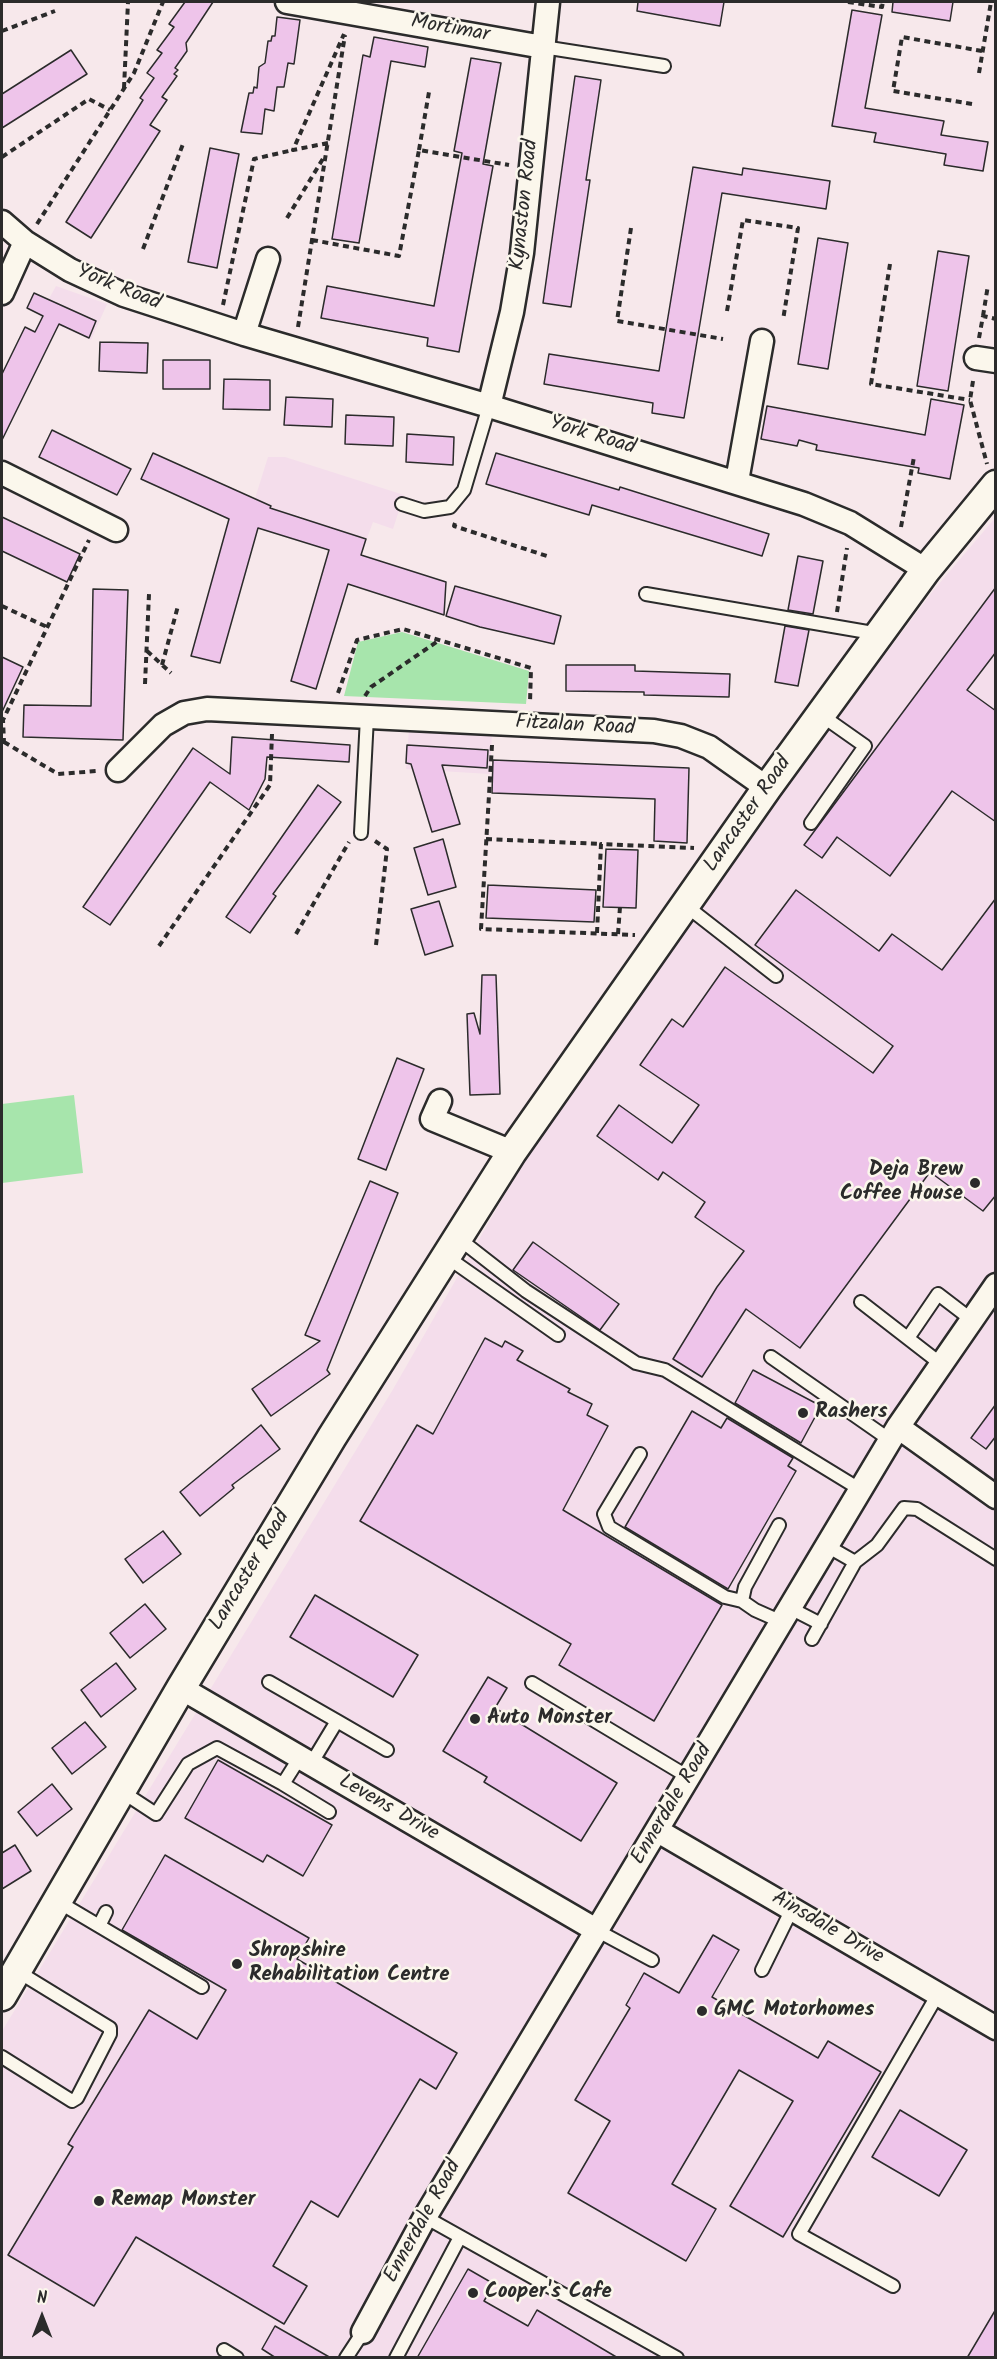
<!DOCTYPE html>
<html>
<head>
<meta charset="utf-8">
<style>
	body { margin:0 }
	#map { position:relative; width:997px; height:2359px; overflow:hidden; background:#f7e8eb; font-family:Kalam,sans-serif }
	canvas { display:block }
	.frame { position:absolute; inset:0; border:3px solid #2b2b2b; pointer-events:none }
	.north { position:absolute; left:12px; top:2287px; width:60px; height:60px; -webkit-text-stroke:4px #fbf7ec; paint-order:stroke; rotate:0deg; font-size:16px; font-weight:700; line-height:24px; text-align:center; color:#2b2b2b }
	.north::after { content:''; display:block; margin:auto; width:21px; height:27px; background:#2b2b2b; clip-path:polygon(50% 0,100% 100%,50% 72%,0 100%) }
</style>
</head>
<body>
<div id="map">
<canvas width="997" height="2359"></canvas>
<div class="frame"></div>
<div class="north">N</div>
</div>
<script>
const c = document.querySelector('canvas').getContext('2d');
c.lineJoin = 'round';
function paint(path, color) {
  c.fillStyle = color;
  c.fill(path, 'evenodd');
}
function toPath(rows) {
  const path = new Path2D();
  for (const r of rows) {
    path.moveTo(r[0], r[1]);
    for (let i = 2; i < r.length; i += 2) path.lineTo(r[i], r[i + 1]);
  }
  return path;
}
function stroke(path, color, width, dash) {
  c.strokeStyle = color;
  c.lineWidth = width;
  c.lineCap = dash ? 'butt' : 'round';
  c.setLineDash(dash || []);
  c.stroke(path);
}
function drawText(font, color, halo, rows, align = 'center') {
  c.font = font + ' Kalam,sans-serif';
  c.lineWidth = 5;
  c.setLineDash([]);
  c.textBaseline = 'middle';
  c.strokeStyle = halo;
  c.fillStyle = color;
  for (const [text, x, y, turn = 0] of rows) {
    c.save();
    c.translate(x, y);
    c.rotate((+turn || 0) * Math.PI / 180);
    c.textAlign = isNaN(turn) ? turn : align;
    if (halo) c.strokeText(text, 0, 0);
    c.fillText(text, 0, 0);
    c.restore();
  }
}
const built = toPath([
	[56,286,107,304,91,340,39,317],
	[268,457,285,457,404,495,393,529,373,522,359,560,247,524],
	[995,518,995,2357,2,2357,2,2031,392,1391,524,1161,781,793,933,591],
	[409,729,492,733,490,774,406,769]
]);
const green = toPath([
	[402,632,529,671,526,704,344,696,358,642],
	[74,1095,83,1173,2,1183,2,1104]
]);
const building = toPath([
	[185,2,213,2,186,43,187,51,175,68,178,70,174,74,177,76,162,97,167,100,150,125,160,131,91,238,66,222,143,100,140,98,154,78,147,73,162,53,157,50,174,27,169,24,185,2],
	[638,2,724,2,720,26,637,11,638,2],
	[893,2,953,2,950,21,892,12,893,2],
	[852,10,882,15,865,108,944,121,941,135,988,142,983,171,944,165,946,154,874,142,876,133,832,126,852,10],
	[277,17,300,20,294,64,288,63,284,87,277,87,274,111,265,109,262,134,241,132,249,93,253,93,254,87,257,88,259,67,265,63,268,41,271,41,272,36,275,36,277,17],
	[374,37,428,47,425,67,391,61,359,243,332,239,363,55,370,57,374,37],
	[71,50,87,74,2,128,2,94,71,50],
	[471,58,501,63,483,164,493,166,459,352,427,346,428,338,321,318,327,286,434,306,462,153,454,151,471,58],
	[575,76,601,80,586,180,590,180,571,307,543,303,575,76],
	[210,148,239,154,217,268,188,262,210,148],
	[693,167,742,175,743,168,830,181,826,209,722,193,684,418,652,413,653,403,544,384,549,354,659,371,693,167],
	[818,238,848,243,828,369,798,364,818,238],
	[938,251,969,256,948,391,917,386,938,251],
	[34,293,96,321,89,338,59,324,2,440,2,374,25,327,35,332,43,316,27,308,34,293],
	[100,342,148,343,147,373,99,371,100,342],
	[163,360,210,360,210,389,163,389,163,360],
	[224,379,270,380,270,410,223,409,224,379],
	[286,397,333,399,332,427,284,425,286,397],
	[931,399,964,405,950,479,918,473,919,468,816,450,817,445,799,440,797,446,761,439,767,406,925,435,931,399],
	[346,415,394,417,393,446,345,444,346,415],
	[52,430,131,469,117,495,39,457,52,430],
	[407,434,454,437,453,465,406,462,407,434],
	[153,453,271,506,270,508,366,539,361,555,446,582,444,615,348,584,316,689,291,681,329,550,258,528,220,663,191,656,229,519,141,479,153,453],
	[496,453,619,490,620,487,769,534,762,556,592,505,589,515,486,484,496,453],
	[2,517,80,554,67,582,2,551,2,517],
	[798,556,823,561,813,614,788,610,798,556],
	[455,586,561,616,554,644,480,627,446,616,455,586],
	[996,587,996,652,967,690,996,711,996,822,952,791,890,876,837,837,822,858,804,845,996,587],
	[93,589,128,590,123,740,23,737,24,705,91,706,93,589],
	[785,626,809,630,798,686,775,682,785,626],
	[2,657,23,667,2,712,2,657],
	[566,665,635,665,635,671,730,674,729,697,644,695,644,692,566,691,566,665],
	[232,737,350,745,349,762,267,757,265,779,249,810,210,782,110,925,83,907,193,748,230,774,232,737],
	[407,745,488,750,487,768,442,765,460,824,432,832,411,764,406,763,407,745],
	[493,760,689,768,687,843,654,841,655,799,492,793,493,760],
	[318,785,341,802,273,894,276,896,250,933,226,917,318,785],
	[443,839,456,887,428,895,414,848,443,839],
	[606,849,638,850,636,908,603,907,606,849],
	[488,885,596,890,594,922,486,918,488,885],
	[796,890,879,951,892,934,942,970,996,898,996,1195,983,1211,930,1172,800,1348,746,1309,702,1377,673,1359,717,1287,744,1251,695,1217,705,1202,663,1172,658,1180,597,1136,619,1105,672,1143,699,1105,640,1065,672,1019,683,1027,725,967,873,1073,893,1046,755,945,796,890],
	[439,901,453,946,425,955,411,909,439,901],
	[482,975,496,975,500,1094,470,1095,467,1014,474,1013,480,1034,482,975],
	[397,1058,424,1069,386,1170,358,1159,397,1058],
	[370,1181,398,1193,327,1370,330,1374,271,1416,252,1389,320,1341,305,1335,370,1181],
	[533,1242,619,1304,600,1330,513,1270,533,1242],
	[485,1338,502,1347,505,1341,523,1351,517,1360,570,1389,568,1392,592,1404,587,1415,608,1426,563,1510,722,1605,654,1721,559,1665,571,1644,360,1521,417,1425,433,1434,485,1338],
	[753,1370,821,1406,801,1443,735,1403,753,1370],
	[996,1404,996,1436,986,1449,971,1438,996,1404],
	[692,1411,721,1428,727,1418,793,1458,788,1466,796,1471,728,1589,625,1527,692,1411],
	[261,1425,280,1449,232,1485,234,1488,200,1516,180,1492,261,1425],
	[163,1531,181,1554,143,1583,125,1559,163,1531],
	[315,1595,418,1655,393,1697,290,1637,315,1595],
	[145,1604,166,1629,130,1658,110,1633,145,1604],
	[116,1663,136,1689,101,1717,81,1690,116,1663],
	[488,1677,507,1688,495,1708,617,1783,581,1841,484,1782,487,1777,443,1751,488,1677],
	[85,1722,106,1747,72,1774,52,1748,85,1722],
	[218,1760,332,1825,303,1876,267,1855,263,1862,185,1818,218,1760],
	[52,1784,72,1809,37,1836,18,1812,52,1784],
	[15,1845,31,1871,2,1889,2,1853,15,1845],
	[165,1855,309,1938,297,1959,457,2053,436,2089,420,2079,338,2217,311,2201,273,2266,307,2286,284,2324,136,2237,94,2306,8,2255,73,2147,68,2144,149,2010,197,2039,226,1990,122,1930,165,1855],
	[713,1935,739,1950,712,1997,818,2058,828,2041,881,2072,783,2237,730,2206,793,2101,739,2070,672,2184,716,2209,686,2261,568,2193,610,2121,575,2100,630,2008,626,2005,644,1973,679,1993,713,1935],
	[900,2110,967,2150,939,2196,872,2157,900,2110],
	[468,2269,494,2284,484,2301,528,2326,537,2310,618,2358,417,2358,468,2269],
	[996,2309,996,2358,967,2358,996,2309],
	[275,2326,331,2358,276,2358,262,2349,275,2326]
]);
const path = toPath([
	[848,2,882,7,883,2],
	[2,31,55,11],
	[979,73,991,2],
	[124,88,128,2],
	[972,104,893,91,902,37,982,51],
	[328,143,293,150,344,34],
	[419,150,429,92],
	[2,157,89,99,110,110],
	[287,218,324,157],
	[37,224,134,73,163,2],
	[631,228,617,321,723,339],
	[312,240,399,256,419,150,509,165],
	[143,249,183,144],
	[890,264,871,384,970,400],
	[223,305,254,159,293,150],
	[727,311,743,220,798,228,783,320],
	[983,316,988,285],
	[298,327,345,35],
	[979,338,983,316,996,319],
	[973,381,970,400,987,464],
	[455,523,454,526,550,557],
	[901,527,914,457],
	[2,606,47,627],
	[837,612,847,548],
	[147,651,171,673],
	[162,665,178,606],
	[145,684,149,594],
	[338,693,357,640,403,629,531,668,530,703],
	[365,696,371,687,438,641],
	[2,742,4,742,3,720,89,540],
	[4,742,58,774,97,771],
	[492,745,481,929,635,935],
	[486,839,601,844],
	[375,841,387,849,376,945],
	[597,933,601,844,694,848],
	[296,934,349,842],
	[618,934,620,907],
	[159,946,270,785,272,734]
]);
const service = toPath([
	[543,47,664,66],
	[402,504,424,511,450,507,464,490,489,406],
	[646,594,879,634],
	[811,823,865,746,821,715],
	[361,833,367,717],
	[685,905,776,976],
	[458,1238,526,1291,636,1363,665,1370,861,1490],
	[447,1257,558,1335],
	[861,1302,941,1364],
	[908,1338,938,1294,972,1320],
	[771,1357,890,1440],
	[640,1454,604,1514,609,1527,725,1597,742,1601],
	[779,1525,745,1587,742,1601,755,1610,782,1622],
	[827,1546,855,1562,877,1545,904,1508,917,1509,996,1559],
	[790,1608,821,1624],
	[812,1639,855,1562],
	[269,1682,337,1721,311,1764],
	[532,1683,690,1778],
	[337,1721,387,1750],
	[283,1784,329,1812],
	[121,1791,156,1814,188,1764,217,1748,283,1784,300,1757],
	[57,1901,202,1987],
	[99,1926,106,1912],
	[596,1930,652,1960],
	[762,1970,792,1909],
	[2,2057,72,2101,77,2098,110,2034,110,2028,17,1971],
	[425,2217,677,2358],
	[893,2286,799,2234,938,1994],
	[224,2350,237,2358],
	[346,2358,363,2332],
	[396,2358,460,2237]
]);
const minor = toPath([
	[287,2,543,47],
	[2,222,25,242,70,270,124,295,244,334,489,406,804,504,850,523,926,570],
	[2,293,25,242],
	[244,334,268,259],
	[976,358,996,361],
	[489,406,512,312,522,253,548,2],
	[2,473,116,530],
	[737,481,762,341],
	[118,770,163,725,184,713,207,709,654,731,681,736,709,747,767,788],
	[440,1101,432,1119,512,1152],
	[898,1427,996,1497],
	[181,1688,596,1930],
	[658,1831,996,2028],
	[363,2332,425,2217,898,1427,996,1285]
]);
const tertiary = toPath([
	[2,1996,181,1688,332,1437,512,1152,767,788,926,570,996,485]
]);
const markers = [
	[975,1183,6,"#2b2b2b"],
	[803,1413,6,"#2b2b2b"],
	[475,1719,6,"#2b2b2b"],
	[237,1964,6,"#2b2b2b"],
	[702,2011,6,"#2b2b2b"],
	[99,2201,6,"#2b2b2b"],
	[473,2293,6,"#2b2b2b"]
];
const streetNames = [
	["Mortimar",450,30,10],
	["Kynaston Road",526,205,-84],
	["York Road",118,289,22],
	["York Road",592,437,17],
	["Fitzalan Road",575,727,3],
	["Lancaster Road",749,815,-55],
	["Lancaster Road",251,1571,-59],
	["Ennerdale Road",673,1805,-59],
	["Levens Drive",388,1809,30],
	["Ainsdale Drive",827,1929,30],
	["Ennerdale Road",424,2222,-61]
];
const poiNames = [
	["Deja Brew",963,1171,"right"],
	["Coffee House",963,1195,"right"],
	["Rashers",815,1413],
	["Auto Monster",487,1719],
	["Shropshire",249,1952],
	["Rehabilitation Centre",249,1976],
	["GMC Motorhomes",714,2011],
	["Remap Monster",111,2201],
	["Cooper's Cafe",485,2293]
];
paint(built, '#f4ddeb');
paint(green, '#a7e5ac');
paint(building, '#eec4ea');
stroke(building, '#2b2b2b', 1.5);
stroke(service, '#2b2b2b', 16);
stroke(minor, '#2b2b2b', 27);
stroke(tertiary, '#2b2b2b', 33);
stroke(path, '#2b2b2b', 4, [6, 4.5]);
stroke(service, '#fbf7ec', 12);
stroke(minor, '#fbf7ec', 22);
stroke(tertiary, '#fbf7ec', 28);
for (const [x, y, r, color] of markers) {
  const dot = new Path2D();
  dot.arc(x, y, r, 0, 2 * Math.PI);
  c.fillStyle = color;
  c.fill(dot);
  stroke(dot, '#fbf7ec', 2);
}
drawText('21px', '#2b2b2b', '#fbf7ec', streetNames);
drawText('bold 21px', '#2b2b2b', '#fbf7ec', poiNames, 'left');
</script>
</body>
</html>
